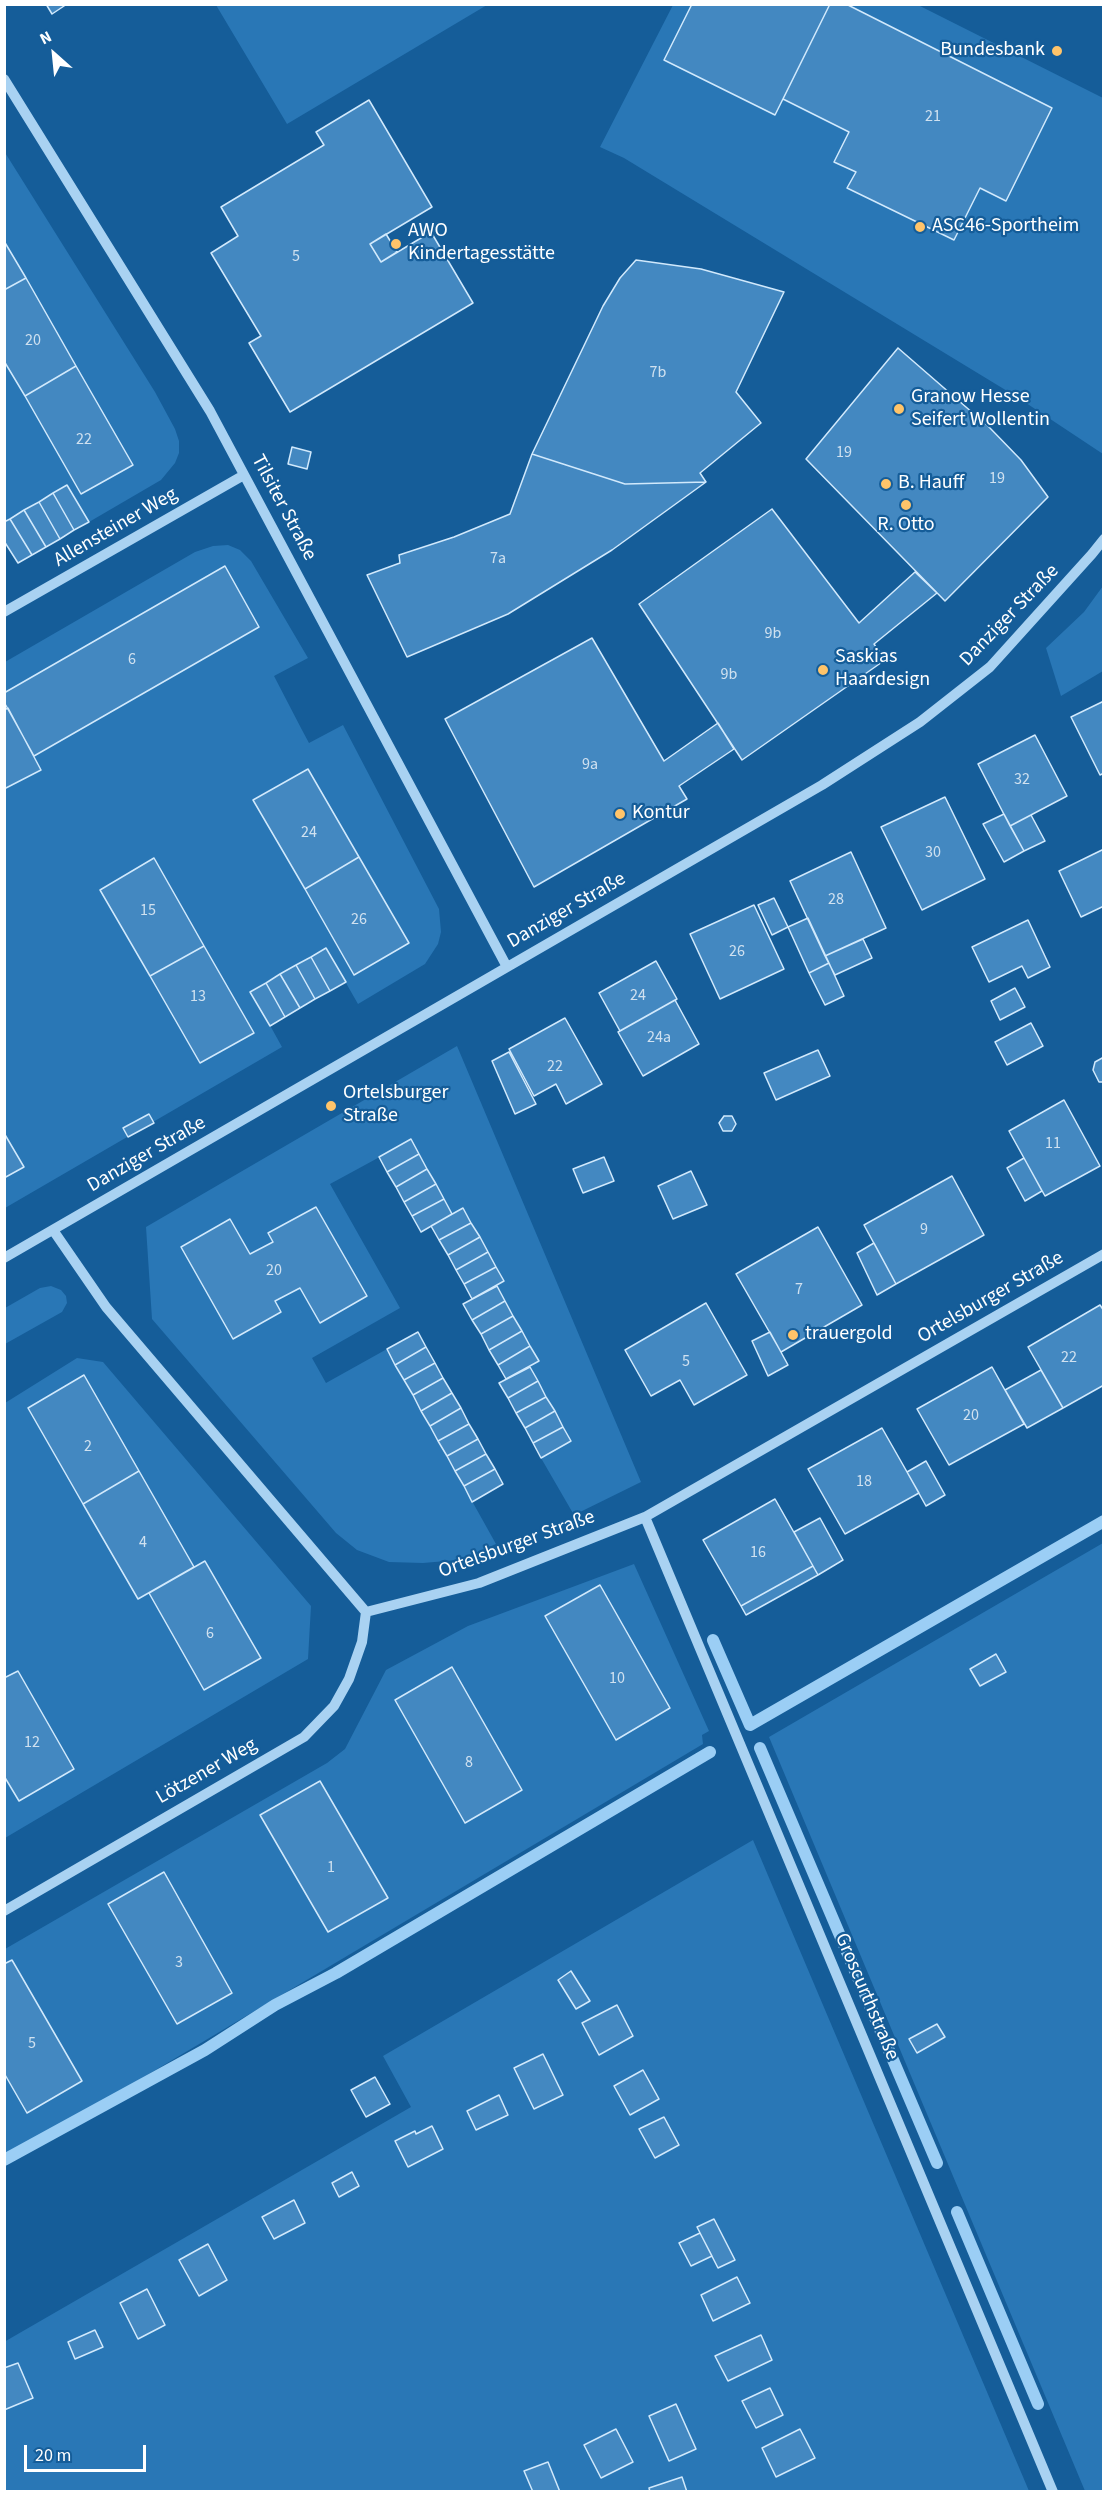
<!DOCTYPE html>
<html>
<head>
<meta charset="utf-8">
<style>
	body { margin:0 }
	#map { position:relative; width:1108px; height:2496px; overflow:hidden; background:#155d99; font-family:"Source Sans 3",sans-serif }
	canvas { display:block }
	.frame { position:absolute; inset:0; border:6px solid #fff; pointer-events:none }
	.north { position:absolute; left:24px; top:24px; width:60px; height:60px; -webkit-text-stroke:4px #155d99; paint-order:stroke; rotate:333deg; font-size:16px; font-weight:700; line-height:24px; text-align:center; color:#fff }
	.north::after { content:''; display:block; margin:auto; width:21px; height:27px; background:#fff; clip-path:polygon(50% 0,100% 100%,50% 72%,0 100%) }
	.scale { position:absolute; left:24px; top:2445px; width:122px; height:27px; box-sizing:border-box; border:3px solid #fff; border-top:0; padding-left:8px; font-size:18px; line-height:21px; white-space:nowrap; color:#fff; -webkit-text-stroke:4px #155d99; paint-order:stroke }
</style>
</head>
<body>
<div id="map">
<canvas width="1108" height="2496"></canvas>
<div class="frame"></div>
<div class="north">N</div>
<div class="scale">20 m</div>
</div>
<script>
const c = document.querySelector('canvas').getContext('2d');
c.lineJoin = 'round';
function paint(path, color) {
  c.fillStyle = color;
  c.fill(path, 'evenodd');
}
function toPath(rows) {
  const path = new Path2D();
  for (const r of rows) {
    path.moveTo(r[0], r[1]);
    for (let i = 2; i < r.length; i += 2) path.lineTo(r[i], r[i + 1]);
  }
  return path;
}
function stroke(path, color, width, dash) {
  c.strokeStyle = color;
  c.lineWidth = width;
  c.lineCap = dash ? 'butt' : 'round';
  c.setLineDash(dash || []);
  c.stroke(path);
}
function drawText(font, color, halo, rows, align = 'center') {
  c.font = font + ' "Source Sans 3",sans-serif';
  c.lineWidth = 4.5;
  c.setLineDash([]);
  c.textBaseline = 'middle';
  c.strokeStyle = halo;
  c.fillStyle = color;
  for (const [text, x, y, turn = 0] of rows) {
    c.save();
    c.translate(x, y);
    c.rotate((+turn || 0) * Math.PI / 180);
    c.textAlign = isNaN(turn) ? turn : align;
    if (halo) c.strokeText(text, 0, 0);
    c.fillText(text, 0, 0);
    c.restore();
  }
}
const green = toPath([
	[216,5,487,5,287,124],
	[673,5,918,5,1103,98,1103,454,1017,397,624,158,600,147],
	[4,151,155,392,175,429,179,441,179,453,175,463,161,480,89,522,53,493,5,522],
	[228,545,240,550,251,561,308,658,274,676,302,730,309,743,343,725,439,909,441,932,438,944,425,964,358,1004,326,948,251,991,282,1047,5,1208,5,662,195,552,213,546],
	[1103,586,1103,671,1061,696,1046,648,1084,612],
	[457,1046,641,1482,574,1515,541,1458,571,1441,530,1367,538,1361,497,1286,504,1281,463,1208,452,1214,411,1140,330,1184,400,1308,312,1358,326,1383,387,1349,496,1544,458,1560,423,1563,389,1562,357,1550,336,1533,152,1319,146,1227],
	[51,1286,61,1290,66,1296,67,1303,62,1312,5,1344,5,1308,40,1288],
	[77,1358,103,1362,311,1606,308,1659,5,1838,5,1403],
	[1103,1543,1103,2491,1085,2491,769,1737],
	[634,1564,709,1731,702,1735,703,1744,132,2084,5,2157,5,1949,327,1763,345,1749,386,1670,468,1626],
	[753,1840,1029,2491,5,2491,4,2342,411,2107,383,2056]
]);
const stream = toPath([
	[713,1640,750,1725,1104,1521],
	[760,1748,937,2163],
	[4,2160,205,2050,275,2005,336,1973,710,1752],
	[957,2212,1038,2404]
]);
const building = toPath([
	[46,4,67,4,52,14,46,4],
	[692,4,830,4,775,115,664,60,692,4],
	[830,4,846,4,1052,108,1006,201,980,188,954,240,847,188,856,172,834,162,849,132,783,99,830,4],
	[369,100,432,207,370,244,381,262,431,232,473,303,290,412,249,343,261,336,211,253,238,236,221,207,324,145,316,132,369,100],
	[386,234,397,252,381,262,370,244,386,234],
	[4,241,26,278,4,290,4,241],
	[636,260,701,269,784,292,736,392,761,423,700,473,706,482,625,484,532,454,603,306,620,278,636,260],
	[26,278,76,366,25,396,4,361,4,290,26,278],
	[898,348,989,427,1021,460,1048,497,945,601,806,459,898,348],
	[76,366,133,465,81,494,25,396,76,366],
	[292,447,311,452,307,469,288,464,292,447],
	[532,454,625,484,706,482,612,550,508,614,407,657,367,575,400,563,399,555,454,537,510,514,532,454],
	[67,485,89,522,74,530,53,493,67,485],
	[53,493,74,530,60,539,39,502,53,493],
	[39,502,60,539,46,547,24,510,39,502],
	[772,509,859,623,915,572,937,593,874,644,885,660,742,760,639,604,772,509],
	[24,510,46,547,32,555,10,519,24,510],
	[10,519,32,555,18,563,4,541,4,522,10,519],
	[225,566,259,627,34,756,4,702,4,693,225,566],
	[592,638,664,761,718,723,734,749,679,786,687,799,534,887,445,719,592,638],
	[1104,701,1104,773,1100,775,1071,717,1104,701],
	[8,708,41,770,4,789,4,710,8,708],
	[1035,735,1067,796,1010,826,978,764,1035,735],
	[308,769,359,857,305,889,253,800,308,769],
	[945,797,985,879,922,910,881,827,945,797],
	[1004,814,1024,851,1004,862,983,824,1004,814],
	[1031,815,1045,841,1024,851,1010,826,1031,815],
	[1104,849,1104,906,1081,917,1059,871,1104,849],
	[851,852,886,928,825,956,790,881,851,852],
	[359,857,409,943,354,975,305,889,359,857],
	[154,858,204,946,150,976,100,890,154,858],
	[774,898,788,927,772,935,758,905,774,898],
	[754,905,784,969,720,999,690,934,754,905],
	[808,918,829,963,809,973,788,927,808,918],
	[1028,920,1050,967,1028,978,1022,966,989,982,972,947,1028,920],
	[863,939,872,958,835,975,825,956,863,939],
	[204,946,254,1033,200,1063,150,976,204,946],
	[326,948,346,982,330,991,311,957,326,948],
	[311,957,330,991,315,999,296,965,311,957],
	[656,961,677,999,620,1031,599,993,656,961],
	[829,963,844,996,825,1005,809,973,829,963],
	[296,965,315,999,300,1008,280,974,296,965],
	[280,974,300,1008,285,1017,266,983,280,974],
	[266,983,285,1017,270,1026,250,992,266,983],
	[1015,988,1025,1007,1000,1020,991,1001,1015,988],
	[675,1000,699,1044,643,1076,618,1032,675,1000],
	[565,1018,602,1084,566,1104,556,1084,534,1096,509,1049,565,1018],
	[1031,1023,1043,1046,1007,1065,995,1042,1031,1023],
	[818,1050,830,1076,776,1100,764,1073,818,1050],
	[509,1052,536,1104,515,1114,492,1061,509,1052],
	[1104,1057,1104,1082,1099,1082,1093,1070,1095,1062,1104,1057],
	[1064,1100,1100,1166,1045,1196,1009,1131,1064,1100],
	[149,1114,154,1123,128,1137,123,1128,149,1114],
	[724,1116,732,1116,736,1124,732,1131,723,1131,719,1123,724,1116],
	[4,1133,24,1167,4,1178,4,1133],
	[411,1139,419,1154,387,1172,379,1157,411,1139],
	[419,1154,427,1169,396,1187,387,1172,419,1154],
	[604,1157,614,1181,583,1193,573,1169,604,1157],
	[1024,1158,1042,1191,1025,1201,1007,1168,1024,1158],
	[427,1169,436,1184,404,1202,396,1187,427,1169],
	[691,1171,707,1205,673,1219,658,1186,691,1171],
	[952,1176,984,1235,896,1284,864,1225,952,1176],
	[436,1184,444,1199,412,1216,404,1202,436,1184],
	[444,1199,452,1214,421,1232,412,1216,444,1199],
	[316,1207,367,1296,320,1323,300,1288,275,1301,281,1312,233,1339,181,1247,230,1219,250,1254,273,1242,268,1233,316,1207],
	[463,1208,471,1223,439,1240,431,1226,463,1208],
	[471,1223,480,1237,448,1255,439,1240,471,1223],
	[818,1227,862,1305,781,1352,736,1274,818,1227],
	[480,1237,488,1252,456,1270,448,1255,480,1237],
	[874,1243,896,1284,877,1295,857,1253,874,1243],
	[488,1252,496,1267,464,1284,456,1270,488,1252],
	[496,1267,504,1281,472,1299,464,1284,496,1267],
	[497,1286,505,1301,472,1320,463,1304,497,1286],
	[505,1301,513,1316,481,1334,472,1320,505,1301],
	[706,1303,747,1375,694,1405,680,1380,651,1396,625,1350,706,1303],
	[1100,1305,1104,1311,1104,1385,1063,1408,1028,1347,1100,1305],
	[513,1316,522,1331,489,1350,481,1334,513,1316],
	[522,1331,530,1346,498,1365,489,1350,522,1331],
	[418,1332,426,1347,395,1365,387,1349,418,1332],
	[770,1332,788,1365,768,1376,752,1341,770,1332],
	[530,1346,539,1361,506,1379,498,1365,530,1346],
	[426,1347,435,1363,404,1380,395,1365,426,1347],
	[435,1363,443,1378,413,1395,404,1380,435,1363],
	[530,1367,538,1381,508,1398,499,1383,530,1367],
	[992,1367,1024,1424,949,1465,917,1409,992,1367],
	[1041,1370,1063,1408,1027,1428,1005,1390,1041,1370],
	[84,1375,139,1471,83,1504,28,1408,84,1375],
	[443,1378,452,1393,421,1411,413,1395,443,1378],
	[538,1381,546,1397,516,1413,508,1398,538,1381],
	[452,1393,461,1408,430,1426,421,1411,452,1393],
	[546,1397,555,1411,525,1428,516,1413,546,1397],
	[461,1408,469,1424,438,1441,430,1426,461,1408],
	[555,1411,563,1427,533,1443,525,1428,555,1411],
	[469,1424,478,1439,447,1456,438,1441,469,1424],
	[563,1427,571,1441,541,1458,533,1443,563,1427],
	[882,1428,919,1493,845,1534,808,1469,882,1428],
	[478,1439,486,1454,455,1471,447,1456,478,1439],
	[486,1454,495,1469,464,1486,455,1471,486,1454],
	[926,1461,945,1495,926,1506,907,1472,926,1461],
	[495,1469,503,1484,472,1502,464,1486,495,1469],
	[139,1471,194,1567,138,1599,83,1504,139,1471],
	[775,1499,813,1566,741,1606,703,1540,775,1499],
	[820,1518,843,1560,818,1575,794,1532,820,1518],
	[205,1561,261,1658,204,1690,149,1593,205,1561],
	[813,1566,818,1575,746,1615,741,1606,813,1566],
	[600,1585,670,1708,616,1740,545,1616,600,1585],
	[996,1654,1006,1672,980,1686,970,1669,996,1654],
	[452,1667,522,1790,465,1823,395,1700,452,1667],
	[18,1671,74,1769,19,1801,4,1776,4,1678,18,1671],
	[320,1781,388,1898,328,1932,260,1815,320,1781],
	[164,1872,232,1993,177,2024,108,1904,164,1872],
	[12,1960,82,2081,27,2113,4,2073,4,1964,12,1960],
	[571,1971,590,2001,576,2009,558,1980,571,1971],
	[617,2005,633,2036,599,2055,582,2023,617,2005],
	[937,2024,945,2037,917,2053,909,2039,937,2024],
	[543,2054,563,2095,534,2109,514,2068,543,2054],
	[643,2070,659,2099,630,2115,614,2086,643,2070],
	[375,2077,390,2104,366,2117,351,2090,375,2077],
	[499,2095,508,2115,476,2130,467,2111,499,2095],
	[664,2117,679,2145,655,2158,639,2129,664,2117],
	[432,2126,443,2149,408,2167,395,2141,415,2131,416,2134,432,2126],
	[352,2172,359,2186,339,2197,332,2183,352,2172],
	[294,2200,305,2223,274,2239,262,2217,294,2200],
	[714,2219,735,2260,718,2268,697,2227,714,2219],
	[700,2233,712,2256,691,2266,679,2243,700,2233],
	[208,2244,227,2280,199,2296,179,2260,208,2244],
	[737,2277,750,2303,713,2321,701,2295,737,2277],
	[147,2289,165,2325,138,2339,120,2303,147,2289],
	[95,2330,103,2347,75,2359,68,2342,95,2330],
	[761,2335,772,2360,728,2381,715,2356,761,2335],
	[18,2363,33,2398,4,2410,4,2368,18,2363],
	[770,2388,783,2415,756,2428,742,2401,770,2388],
	[676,2404,696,2449,669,2461,649,2416,676,2404],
	[616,2429,633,2462,601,2478,584,2445,616,2429],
	[800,2429,815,2458,776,2477,762,2448,800,2429],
	[548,2462,560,2492,533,2492,524,2471,548,2462],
	[682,2477,687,2492,650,2492,649,2488,682,2477]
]);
const minor = toPath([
	[4,79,210,411,507,967],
	[4,612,244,475],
	[53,1230,106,1307,366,1612,479,1583,645,1517,1104,1254],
	[4,1258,822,785,920,722,990,667,1092,554,1104,539],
	[645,1517,1053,2492],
	[4,1911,304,1737,334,1706,349,1679,362,1642,366,1612]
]);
const markers = [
	[1057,51,6,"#ffc46a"],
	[920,227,6,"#ffc46a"],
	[396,244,6,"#ffc46a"],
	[899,409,6,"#ffc46a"],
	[886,484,6,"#ffc46a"],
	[906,505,6,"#ffc46a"],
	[823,670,6,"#ffc46a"],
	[620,814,6,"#ffc46a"],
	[331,1106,6,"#ffc46a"],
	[793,1335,6,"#ffc46a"]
];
const numberNames = [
	["21",933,117],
	["5",296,257],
	["20",33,341],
	["7b",658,373],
	["22",84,440],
	["19",844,453],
	["19",997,479],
	["7a",498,559],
	["9b",773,634],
	["6",132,660],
	["9b",729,675],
	["9a",590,765],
	["32",1022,780],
	["24",309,833],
	["30",933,853],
	["28",836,900],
	["15",148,911],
	["26",359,920],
	["26",737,952],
	["24",638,996],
	["13",198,997],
	["24a",659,1038],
	["22",555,1067],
	["11",1053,1144],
	["9",924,1230],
	["20",274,1271],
	["7",799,1290],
	["22",1069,1358],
	["5",686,1362],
	["20",971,1416],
	["2",88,1447],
	["18",864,1482],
	["4",143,1543],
	["16",758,1553],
	["6",210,1634],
	["10",617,1679],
	["12",32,1743],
	["8",469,1763],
	["1",331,1868],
	["3",179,1963],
	["5",32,2044]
];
const poiNames = [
	["Bundesbank",1045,51,"right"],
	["ASC46-Sportheim",932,227],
	["AWO",408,232],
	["Kindertagesstätte",408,255],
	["Granow Hesse",911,398],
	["Seifert Wollentin",911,421],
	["B. Hauff",898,484],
	["R. Otto",906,526,"center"],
	["Saskias",835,658],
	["Haardesign",835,681],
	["Kontur",632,814],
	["Ortelsburger",343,1094],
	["Straße",343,1117],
	["trauergold",805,1335]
];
const streetNames = [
	["Tilsiter Straße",283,508,62],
	["Allensteiner Weg",116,528,-30],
	["Danziger Straße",1010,616,-46],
	["Danziger Straße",567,911,-30],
	["Danziger Straße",147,1155,-30],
	["Ortelsburger Straße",991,1298,-30],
	["Ortelsburger Straße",517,1545,-20],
	["Lötzener Weg",207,1772,-30],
	["Groscurthstraße",866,1997,67]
];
paint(green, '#2977b6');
stroke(stream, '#9bcef5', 12);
paint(building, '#4388c1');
stroke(building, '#d1e9fc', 1.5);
stroke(minor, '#a9d2f2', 10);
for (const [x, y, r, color] of markers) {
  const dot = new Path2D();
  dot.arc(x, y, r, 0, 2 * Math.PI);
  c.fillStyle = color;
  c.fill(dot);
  stroke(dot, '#155d99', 2);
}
drawText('16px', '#d0e1f0', null, numberNames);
drawText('20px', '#fff', '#155d99', poiNames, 'left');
drawText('20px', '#fff', '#155d99', streetNames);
</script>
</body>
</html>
